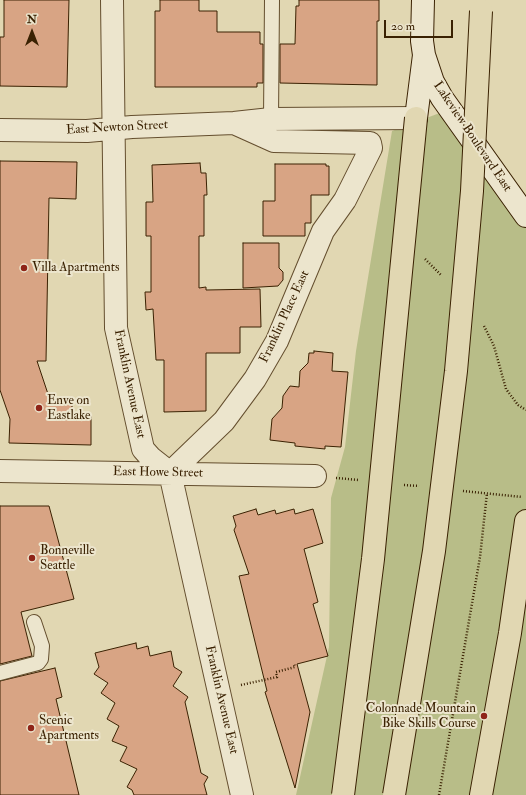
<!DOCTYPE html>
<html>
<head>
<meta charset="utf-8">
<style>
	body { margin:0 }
	#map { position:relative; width:526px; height:795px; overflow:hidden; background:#e1d7b2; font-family:"IM FELL Double Pica",serif }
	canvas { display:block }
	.north { position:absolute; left:12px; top:12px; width:40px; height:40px; -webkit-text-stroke:3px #ece5cd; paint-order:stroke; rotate:0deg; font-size:11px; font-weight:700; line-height:16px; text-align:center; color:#3a2102 }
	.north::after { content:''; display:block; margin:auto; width:14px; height:18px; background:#3a2102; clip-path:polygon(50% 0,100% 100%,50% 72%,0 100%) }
	.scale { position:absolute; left:384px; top:20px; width:69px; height:18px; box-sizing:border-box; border:2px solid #3a2102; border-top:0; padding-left:5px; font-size:12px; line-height:14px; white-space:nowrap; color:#3a2102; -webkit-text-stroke:3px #ece5cd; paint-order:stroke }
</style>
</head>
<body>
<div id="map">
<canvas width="526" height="795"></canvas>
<div class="north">N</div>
<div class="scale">20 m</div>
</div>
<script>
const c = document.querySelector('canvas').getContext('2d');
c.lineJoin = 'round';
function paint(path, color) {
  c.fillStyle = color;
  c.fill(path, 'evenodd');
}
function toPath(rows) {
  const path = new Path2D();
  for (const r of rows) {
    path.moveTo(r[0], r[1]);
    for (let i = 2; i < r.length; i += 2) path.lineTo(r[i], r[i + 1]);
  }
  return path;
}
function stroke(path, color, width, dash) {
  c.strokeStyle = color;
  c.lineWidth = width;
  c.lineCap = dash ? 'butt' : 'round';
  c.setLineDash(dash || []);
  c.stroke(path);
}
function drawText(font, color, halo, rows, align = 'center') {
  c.font = font + ' "IM FELL Double Pica",serif';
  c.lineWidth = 4;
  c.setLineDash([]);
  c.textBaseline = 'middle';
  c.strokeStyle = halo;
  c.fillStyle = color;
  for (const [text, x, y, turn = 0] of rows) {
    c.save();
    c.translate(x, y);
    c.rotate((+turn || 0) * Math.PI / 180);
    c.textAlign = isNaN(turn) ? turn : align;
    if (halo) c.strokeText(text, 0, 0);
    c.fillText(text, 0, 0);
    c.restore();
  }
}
const green = toPath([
	[445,111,526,211,526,795,296,795,329,647,331,498,345,447,356,351,392,131]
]);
const building = toPath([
	[4,0,69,0,67,87,0,86,0,37,4,37,4,0],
	[160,0,199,0,199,11,217,11,217,32,260,32,260,44,263,44,263,83,257,83,257,87,155,87,155,11,160,11,160,0],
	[299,0,379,0,379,21,377,21,377,85,280,83,280,44,295,44,296,6,299,6,299,0],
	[0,161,77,162,76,199,49,198,46,361,37,361,50,400,72,400,72,416,91,416,91,445,9,443,10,419,0,390,0,161],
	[200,163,201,173,206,173,207,195,204,195,204,236,199,236,199,288,206,287,206,290,260,289,261,327,240,327,240,353,206,353,206,411,164,412,164,360,156,360,153,309,146,310,145,292,151,292,151,236,146,236,146,202,153,202,152,165,200,163],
	[275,164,326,164,326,166,329,166,329,195,311,195,311,223,305,223,305,236,263,236,263,201,275,201,275,164],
	[243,243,279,243,279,268,283,272,283,280,278,286,243,288,243,243],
	[314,351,333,353,332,371,348,372,341,447,325,446,325,449,295,446,295,443,270,440,272,419,282,408,283,396,290,386,299,387,300,371,308,363,309,353,314,353,314,351],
	[0,506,49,506,74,599,21,612,32,656,0,664,0,506],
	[256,509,258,515,275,510,276,514,294,509,295,514,313,509,323,543,304,549,318,602,313,604,328,656,297,664,310,712,295,788,265,692,267,691,239,576,249,574,234,530,236,526,233,516,256,509],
	[136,643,137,649,148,646,150,656,171,651,174,667,182,672,173,686,188,697,185,702,201,773,208,777,204,784,207,795,134,795,132,790,127,787,137,769,120,761,127,747,112,741,119,726,107,719,115,703,101,693,108,683,94,674,99,667,95,653,136,643],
	[55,668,62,697,56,699,79,795,0,795,0,681,55,668]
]);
const path = toPath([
	[425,259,441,275],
	[484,326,494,346,506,389,518,405,526,410],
	[336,478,359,480],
	[404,485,419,486],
	[463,491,522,497],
	[241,685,277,677,276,672,295,667,294,664],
	[439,795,480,557,487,493]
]);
const lane = toPath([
	[271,119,272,0],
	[0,673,38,663,41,659,42,646,34,622]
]);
const street = toPath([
	[112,0,116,328,143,449,151,458,170,473,242,795],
	[0,130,87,131,132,127,234,123,271,119,416,118],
	[0,471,315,476],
	[170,473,224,421,255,379,277,341,323,231,345,200,371,148,370,143,274,141,234,123]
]);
const secondary = toPath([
	[424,55,433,82,442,98,526,216],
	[416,118,424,55,422,41,423,0]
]);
const highway = toPath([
	[481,795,510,633,526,521]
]);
const highwayBridge = toPath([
	[343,795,373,559,416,118],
	[394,795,434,551,456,371,472,191,481,11]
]);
const markers = [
	[24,268,4,"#8f2418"],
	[39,408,4,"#8f2418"],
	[32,558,4,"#8f2418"],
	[484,716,4,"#8f2418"],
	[31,728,4,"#8f2418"]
];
const streetNames = [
	["East Newton Street",117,128,-3],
	["Lakeview Boulevard East",472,137,56],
	["Franklin Place East",285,317,-65],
	["Franklin Avenue East",129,384,78],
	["East Howe Street",158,473,1],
	["Franklin Avenue East",221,700,77]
];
const poiNames = [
	["Villa Apartments",32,268],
	["Enve on",47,401],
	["Eastlake",47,416],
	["Bonneville",40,551],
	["Seattle",40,566],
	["Colonnade Mountain",476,709,"right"],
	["Bike Skills Course",476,724,"right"],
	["Scenic",39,721],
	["Apartments",39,736]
];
paint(green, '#b8bd88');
paint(building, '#d8a484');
stroke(building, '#3a2102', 1);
stroke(lane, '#644e2e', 16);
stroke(street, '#644e2e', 24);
stroke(secondary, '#3a2102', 24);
stroke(highway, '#3a2102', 24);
stroke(path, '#3a2102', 2.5, [1, 2]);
stroke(lane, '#ece5cd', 14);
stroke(street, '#ece5cd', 22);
stroke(secondary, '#ece5cd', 22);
stroke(highway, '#e1d7b2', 22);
stroke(highwayBridge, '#3a2102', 24, []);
stroke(highwayBridge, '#e1d7b2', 22);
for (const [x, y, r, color] of markers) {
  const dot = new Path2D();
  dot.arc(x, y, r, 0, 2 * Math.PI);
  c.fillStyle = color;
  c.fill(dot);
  stroke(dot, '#ece5cd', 1.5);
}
drawText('13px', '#3a2102', '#ece5cd', streetNames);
drawText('13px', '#3a2102', '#ece5cd', poiNames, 'left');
</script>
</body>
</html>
